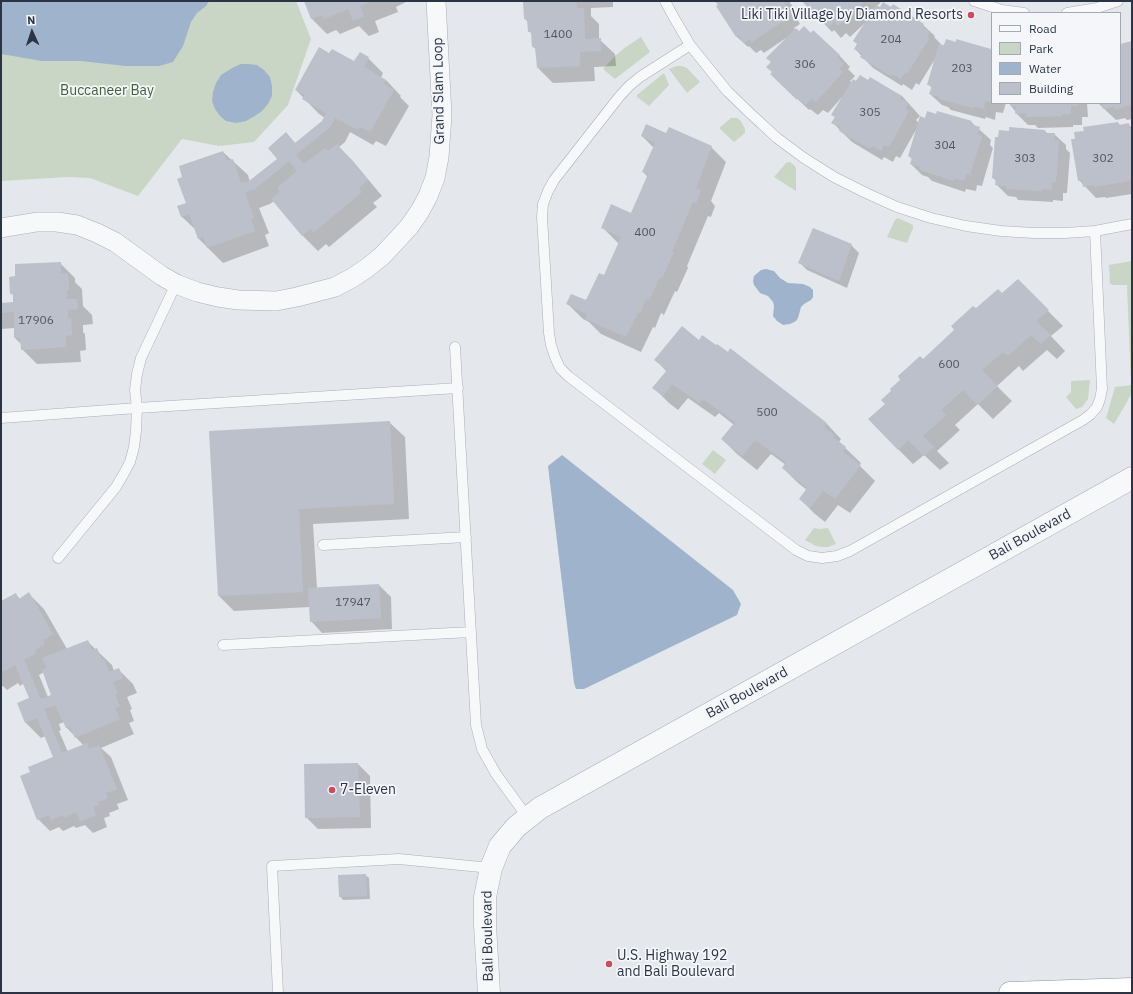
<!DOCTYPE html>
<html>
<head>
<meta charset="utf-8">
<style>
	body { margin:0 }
	#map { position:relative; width:1133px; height:994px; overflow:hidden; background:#e4e7ec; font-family:"IBM Plex Sans",sans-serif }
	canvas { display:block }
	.frame { position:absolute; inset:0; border:2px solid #2b3445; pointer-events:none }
	.legend { position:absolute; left:991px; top:12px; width:130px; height:92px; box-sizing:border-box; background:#f4f6f9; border:1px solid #a4a8b1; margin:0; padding:5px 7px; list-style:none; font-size:12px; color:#2b3445 }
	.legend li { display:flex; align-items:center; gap:8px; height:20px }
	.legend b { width:20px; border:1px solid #a4a8b1 }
	.north { position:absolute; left:12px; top:12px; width:40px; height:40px; -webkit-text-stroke:3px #f4f6f9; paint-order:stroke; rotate:357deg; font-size:11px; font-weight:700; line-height:16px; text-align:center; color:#2b3445 }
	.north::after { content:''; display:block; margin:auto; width:14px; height:18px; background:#2b3445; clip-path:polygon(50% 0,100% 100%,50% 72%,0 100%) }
</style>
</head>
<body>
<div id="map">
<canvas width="1133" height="994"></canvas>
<div class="frame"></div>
<ul class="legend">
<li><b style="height:5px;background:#f7f8fa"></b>Road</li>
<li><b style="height:11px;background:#c9d6c5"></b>Park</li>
<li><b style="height:11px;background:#9fb4cc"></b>Water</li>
<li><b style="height:11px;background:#bbc0ca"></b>Building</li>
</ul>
<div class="north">N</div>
</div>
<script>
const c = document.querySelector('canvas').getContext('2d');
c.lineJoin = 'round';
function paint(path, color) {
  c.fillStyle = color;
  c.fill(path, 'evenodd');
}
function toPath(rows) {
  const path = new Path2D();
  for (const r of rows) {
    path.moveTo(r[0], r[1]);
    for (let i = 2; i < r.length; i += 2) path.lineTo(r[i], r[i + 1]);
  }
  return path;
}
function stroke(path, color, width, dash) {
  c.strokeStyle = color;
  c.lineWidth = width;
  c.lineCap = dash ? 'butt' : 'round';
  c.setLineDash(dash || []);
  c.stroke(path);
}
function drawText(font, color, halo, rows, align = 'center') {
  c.font = font + ' "IBM Plex Sans",sans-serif';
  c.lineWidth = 3.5;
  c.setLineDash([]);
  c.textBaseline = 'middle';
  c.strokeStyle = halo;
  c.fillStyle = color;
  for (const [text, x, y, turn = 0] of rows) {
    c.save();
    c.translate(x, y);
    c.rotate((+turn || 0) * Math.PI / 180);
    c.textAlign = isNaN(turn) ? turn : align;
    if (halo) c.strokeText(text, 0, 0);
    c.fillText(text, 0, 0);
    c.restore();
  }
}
const green = toPath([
	[1,1,296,1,311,39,288,105,254,142,219,146,182,139,138,196,90,178,68,177,1,181],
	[641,37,650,52,615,79,603,69,614,57,623,49],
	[677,66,682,66,687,68,700,82,687,93,669,69],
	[664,73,669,85,649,106,637,97,637,95],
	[731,118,737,118,741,121,745,129,745,133,734,142,719,128],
	[790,162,795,166,796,170,796,191,774,177,786,163],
	[898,218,913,225,913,228,907,243,887,237,895,220],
	[1132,261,1132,393,1114,424,1106,418,1115,387,1131,385,1127,285,1114,285,1110,284,1109,265],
	[1090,380,1088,399,1082,407,1076,409,1066,397,1071,392,1071,381],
	[713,450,726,460,715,474,702,464],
	[814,528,820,529,828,528,836,544,828,547,822,547,816,546,805,540]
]);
const water = toPath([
	[1,1,209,1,206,6,197,13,191,22,183,46,173,62,159,66,125,66,81,61,42,61,1,54],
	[241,64,249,64,257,65,264,70,270,77,272,86,272,96,268,104,262,111,255,116,246,121,236,123,226,121,220,116,215,109,212,101,213,92,216,83,221,75,234,67],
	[766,269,774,271,780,278,788,283,803,284,810,287,813,290,813,297,811,300,804,304,801,307,798,318,796,321,790,324,783,325,777,321,773,316,774,306,773,302,768,296,760,293,754,285,753,281,754,276,761,270],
	[562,455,733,590,741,604,737,615,584,689,576,689,574,683,548,466]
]);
const shadow = toPath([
	[305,1,406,1,406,2,396,7,398,12,375,21,379,32,369,36,359,26,340,34,336,30,327,34,312,19],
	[524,1,613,1,613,7,591,8,591,16,599,24,599,39,615,54,616,66,594,67,595,81,553,83,538,68,537,50,533,47,532,34,529,31,529,23,525,19],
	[716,1,789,1,797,13,795,15,800,24,794,28,795,30,799,33,811,34,839,55,850,67,848,69,855,76,850,81,852,83,902,96,920,116,916,120,919,123,925,119,971,122,991,140,990,145,993,148,982,186,977,185,976,191,966,189,965,192,932,181,928,177,922,175,911,164,912,159,909,156,917,128,900,158,896,156,893,162,884,157,882,160,852,142,833,123,836,118,833,115,842,97,828,113,823,110,818,115,810,109,809,110,783,85,774,73,772,62,786,38,764,53,761,50,756,53,749,46,748,47,736,36],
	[803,1,882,1,876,7,923,25,935,36,934,37,941,44,940,45,990,50,992,52,992,103,1006,103,1003,113,996,112,995,120,986,117,985,119,951,110,948,107,942,105,930,94,932,88,928,84,935,59,919,85,916,83,912,90,903,84,902,86,873,68,855,49,858,45,865,23,850,37,846,33,841,38,834,30,832,32],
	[1132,42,1132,119,1127,120,1125,118,1116,120,1098,103,1120,103,1120,45],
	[330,54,355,63,368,58,383,73,381,78,386,80,401,96,400,97,409,106,386,146,376,141,373,145,350,132,345,142,339,147,352,160,382,196,373,203,377,207,329,247,326,244,318,251,303,236,274,201,270,204,259,208,269,233,265,235,269,246,223,263,199,239,196,230,182,217,179,207,187,204,223,152,248,175,250,182,279,159,286,133,296,144,323,121,325,118,319,114,296,90],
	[1011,103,1087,103,1088,117,1082,117,1082,125,1073,125,1073,127,1038,128,1035,125,1028,125,1016,113,1016,112,1011,106],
	[1118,123,1120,125,1128,124,1132,128,1132,194,1106,198,1105,197,1096,198,1079,180,1076,140,1085,131],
	[1045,131,1048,134,1054,134,1066,145,1066,149,1070,153,1067,193,1063,193,1063,201,1053,200,1053,202,1018,200,1016,197,1008,196,997,185,997,182,993,178],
	[667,134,711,147,726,162,711,201,715,206,711,217,708,216,687,266,688,268,677,292,675,291,664,315,661,313,655,328,653,327,641,352,601,334,589,322,583,319,568,304,587,302,605,277,619,244,602,227,632,214,648,177,643,172,654,148,642,136],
	[851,245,859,253,847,288,807,270,799,262],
	[60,263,75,278,75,282,82,289,83,306,92,315,93,324,83,325,83,332,85,334,86,350,80,351,81,362,37,364,22,349,22,345,15,338,15,328,1,329,1,302,3,304,14,303,14,296,11,293],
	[1018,281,1063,326,1051,336,1065,351,1057,359,1047,350,1023,371,1019,366,997,386,1012,401,993,419,978,404,955,425,960,430,937,451,949,463,940,470,924,455,913,464,898,449,886,404,923,360,977,310,1002,295],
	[699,341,826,423,841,439,839,442,861,463,859,465,875,481,850,513,838,505,825,522,815,514,800,499,807,490,798,483,783,468,786,465,771,454,757,470,737,454,722,439,734,425,719,413,715,417,688,398,678,410,669,403,654,388,667,372,656,360],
	[389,422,405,437,409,519,313,524,317,588,379,585,391,597,392,629,322,633,311,621,310,607,234,611,219,596,210,432],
	[29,594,44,609,67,649,87,641,112,665,114,671,118,669,133,684,137,693,127,697,132,709,130,710,134,721,129,723,134,734,101,748,111,757,128,800,117,804,119,809,109,813,110,816,104,818,107,827,93,833,85,825,76,828,74,826,63,831,59,827,50,831,38,819,32,773,55,757,46,736,41,738,26,723,30,698,24,683,20,686,18,683,7,690,3,686,1,687,1,602,16,595,20,599],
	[44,672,52,696,48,697,39,675],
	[64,722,67,728,84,746,68,752,59,731,61,730,59,724],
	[358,764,370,776,371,828,318,829,306,817],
	[365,875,369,878,370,899,343,900,340,896]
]);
const building = toPath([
	[304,1,372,1,360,6,364,16,353,21,348,9,324,19,322,15,311,19],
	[523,1,576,1,577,8,584,8,585,39,601,38,601,51,580,52,580,66,537,68,535,47,532,47,531,32,528,32,527,19,524,19],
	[715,1,787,1,784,3,790,12,783,16,786,19,752,42,750,39,744,43,738,35,736,37,716,6,718,5],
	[802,1,865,1,838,26,834,22,829,27,822,19,820,22],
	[883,2,891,7,893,4,924,24,922,27,930,32,927,37,929,39,907,74,905,72,901,79,892,74,891,76,860,57,862,54,854,49,857,44,853,41,876,5,880,7],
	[804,26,811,33,813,30,840,55,837,57,844,64,839,69,843,72,816,102,811,99,806,105,798,98,797,100,770,74,772,72,766,67,771,62,766,58,796,28,799,31],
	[946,39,956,42,956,39,991,49,990,52,992,53,992,102,985,101,984,109,974,106,974,108,939,99,939,97,929,94,932,86,927,85,939,44,944,45],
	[1132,41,1132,104,1115,110,1114,107,1103,109,1102,103,1120,103,1120,44],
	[319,47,329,53,332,49,354,61,360,52,369,57,364,67,386,80,384,84,394,90,370,132,360,127,358,130,335,118,330,127,296,155,304,164,325,148,328,151,337,144,368,180,359,188,362,192,313,233,311,229,302,236,271,199,280,192,277,188,297,171,289,161,255,189,245,193,254,218,251,219,255,231,207,248,203,237,198,239,189,214,181,217,177,206,186,203,177,179,182,177,179,166,223,151,227,161,233,159,241,183,249,181,277,159,268,148,286,132,295,143,322,121,326,113,302,99,305,95,295,90],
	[860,75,868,80,870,77,902,96,900,99,909,103,905,109,909,111,889,147,884,145,881,151,872,146,870,149,839,131,841,128,831,123,835,117,831,115,853,79,856,81],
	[1010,103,1077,103,1077,106,1071,106,1071,114,1062,114,1062,116,1026,117,1026,113,1015,114,1016,106,1010,106],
	[927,111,936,114,937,111,972,121,970,124,980,127,978,134,982,136,970,175,966,174,964,181,954,178,954,181,920,170,920,167,910,164,912,158,908,156,920,116,925,118],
	[1118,122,1119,125,1129,123,1130,130,1132,129,1132,179,1130,179,1130,181,1094,187,1094,185,1083,187,1082,180,1078,181,1071,139,1075,139,1074,132,1084,131,1083,127],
	[646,124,666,133,669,127,712,146,696,188,701,190,696,203,693,202,672,251,674,252,662,278,660,277,649,300,646,299,640,313,638,313,626,337,585,319,587,314,566,304,571,294,586,300,599,273,604,275,621,237,601,228,611,204,631,213,648,174,642,172,655,143,641,136],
	[1009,127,1045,130,1045,133,1055,133,1054,140,1059,140,1056,182,1052,182,1052,190,1042,189,1042,191,1006,189,1006,186,995,185,996,179,992,178,995,137,998,137,999,130,1009,131],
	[813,228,852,244,839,281,798,263],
	[61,262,61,274,68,273,69,290,67,290,67,299,77,299,78,309,68,310,68,318,71,318,72,335,66,336,66,347,21,350,20,338,14,338,14,312,1,313,1,303,13,302,13,294,10,294,9,277,15,276,15,264],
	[1018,279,1049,310,1036,321,1051,335,1041,344,1031,335,1008,356,1003,352,982,370,998,386,977,405,963,390,941,410,946,415,923,436,934,447,924,456,908,440,898,450,868,419,885,404,881,400,891,391,890,389,900,380,898,376,920,356,923,359,954,330,951,326,973,306,976,308,998,289,1002,293],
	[682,326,699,340,702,335,716,345,717,344,728,352,730,348,827,423,824,427,834,435,833,437,846,447,843,452,861,465,835,499,823,491,810,508,799,499,807,488,782,468,786,462,755,440,742,456,721,439,735,422,703,399,699,403,672,384,663,396,652,388,667,370,654,360],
	[390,421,394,504,299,509,303,592,218,596,209,431],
	[379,584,381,618,310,622,308,588],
	[29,592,53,634,43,640,45,644,35,650,36,653,24,660,41,699,51,695,42,670,47,668,42,658,88,640,92,650,97,648,102,660,104,659,109,672,119,668,123,678,113,682,118,694,115,695,120,706,115,708,120,719,75,738,70,727,66,728,55,705,44,709,62,753,87,743,89,749,99,745,117,789,106,793,108,798,98,802,99,805,93,807,96,815,80,822,76,812,64,818,63,815,51,820,49,815,37,820,20,776,30,772,28,767,53,757,37,718,25,723,17,703,29,698,15,665,4,671,2,669,1,669,1,601,16,593,19,599],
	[358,763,360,817,305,818,304,764],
	[366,874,367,896,339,897,338,875]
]);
const service = toPath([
	[665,1,673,16,690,45,727,91,752,115,777,138,804,158,834,177,866,193,897,207,931,218,966,226,1001,231,1034,233,1065,233,1095,231,1132,224],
	[974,1,1002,10,1024,13],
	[1067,13,1097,8,1118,1],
	[690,45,640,77,629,86,619,97,554,180,548,191,543,204,542,217,549,333,551,345,555,357,560,368,568,376,796,550,808,556,822,558,837,556,850,551,1083,420,1091,414,1097,407,1100,399,1102,389,1095,231],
	[455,347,476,725,482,749,496,774,528,818],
	[1,418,137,408,458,388],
	[323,545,466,537],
	[58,558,116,487,123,475,130,462,134,447,136,431,137,408,135,390,137,374,141,358,176,284],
	[223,645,471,632],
	[278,993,272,866,399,859,491,868]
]);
const minor = toPath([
	[1,228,37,222,57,222,77,225,97,233,115,242,162,276,176,284,197,292,218,297,238,300,276,301,297,297,335,287,352,278,367,268,382,256,409,227,420,211,428,196,435,178,439,157,442,115,436,1]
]);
const tertiary = toPath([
	[489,993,485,925,485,897,491,868,500,846,516,827,540,808,1132,478]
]);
const trunk = toPath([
	[1010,993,1132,989]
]);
const markers = [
	[971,15,4,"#d1495b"],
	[332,790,4,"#d1495b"],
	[609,964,4,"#d1495b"]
];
const numberNames = [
	["1400",558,35],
	["204",891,40],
	["306",805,65],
	["203",962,69],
	["305",870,113],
	["304",945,146],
	["303",1025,159],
	["302",1103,159],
	["400",645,233],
	["17906",36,321],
	["600",949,365],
	["500",767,413],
	["17947",353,603]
];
const poiNames = [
	["Liki Tiki Village by Diamond Resorts",963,15,"right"],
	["7-Eleven",340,790],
	["U.S. Highway 192",617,956],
	["and Bali Boulevard",617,972]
];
const parkNames = [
	["Buccaneer Bay",107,91]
];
const streetNames = [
	["Grand Slam Loop",439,91,-91],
	["Bali Boulevard",1030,535,-29],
	["Bali Boulevard",747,693,-29],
	["Bali Boulevard",488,936,-91]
];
paint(green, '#c9d6c5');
paint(water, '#9fb4cc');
paint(shadow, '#0003');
paint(building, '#bbc0ca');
stroke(service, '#a9aeb7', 11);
stroke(minor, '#a9aeb7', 20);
stroke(tertiary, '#a9aeb7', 23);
stroke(trunk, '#8b94a3', 23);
stroke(service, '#f7f8fa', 10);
stroke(minor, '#f7f8fa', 19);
stroke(tertiary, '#f7f8fa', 22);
stroke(trunk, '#fff', 22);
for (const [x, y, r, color] of markers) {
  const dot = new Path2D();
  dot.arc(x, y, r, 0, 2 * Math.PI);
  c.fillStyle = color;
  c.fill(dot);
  stroke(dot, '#f4f6f9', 1.5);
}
drawText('12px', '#4f5766', null, numberNames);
drawText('14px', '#2b3445', '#f4f6f9', poiNames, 'left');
drawText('14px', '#3f6138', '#f4f6f9', parkNames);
drawText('14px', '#2b3445', '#f4f6f9', streetNames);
</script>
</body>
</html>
